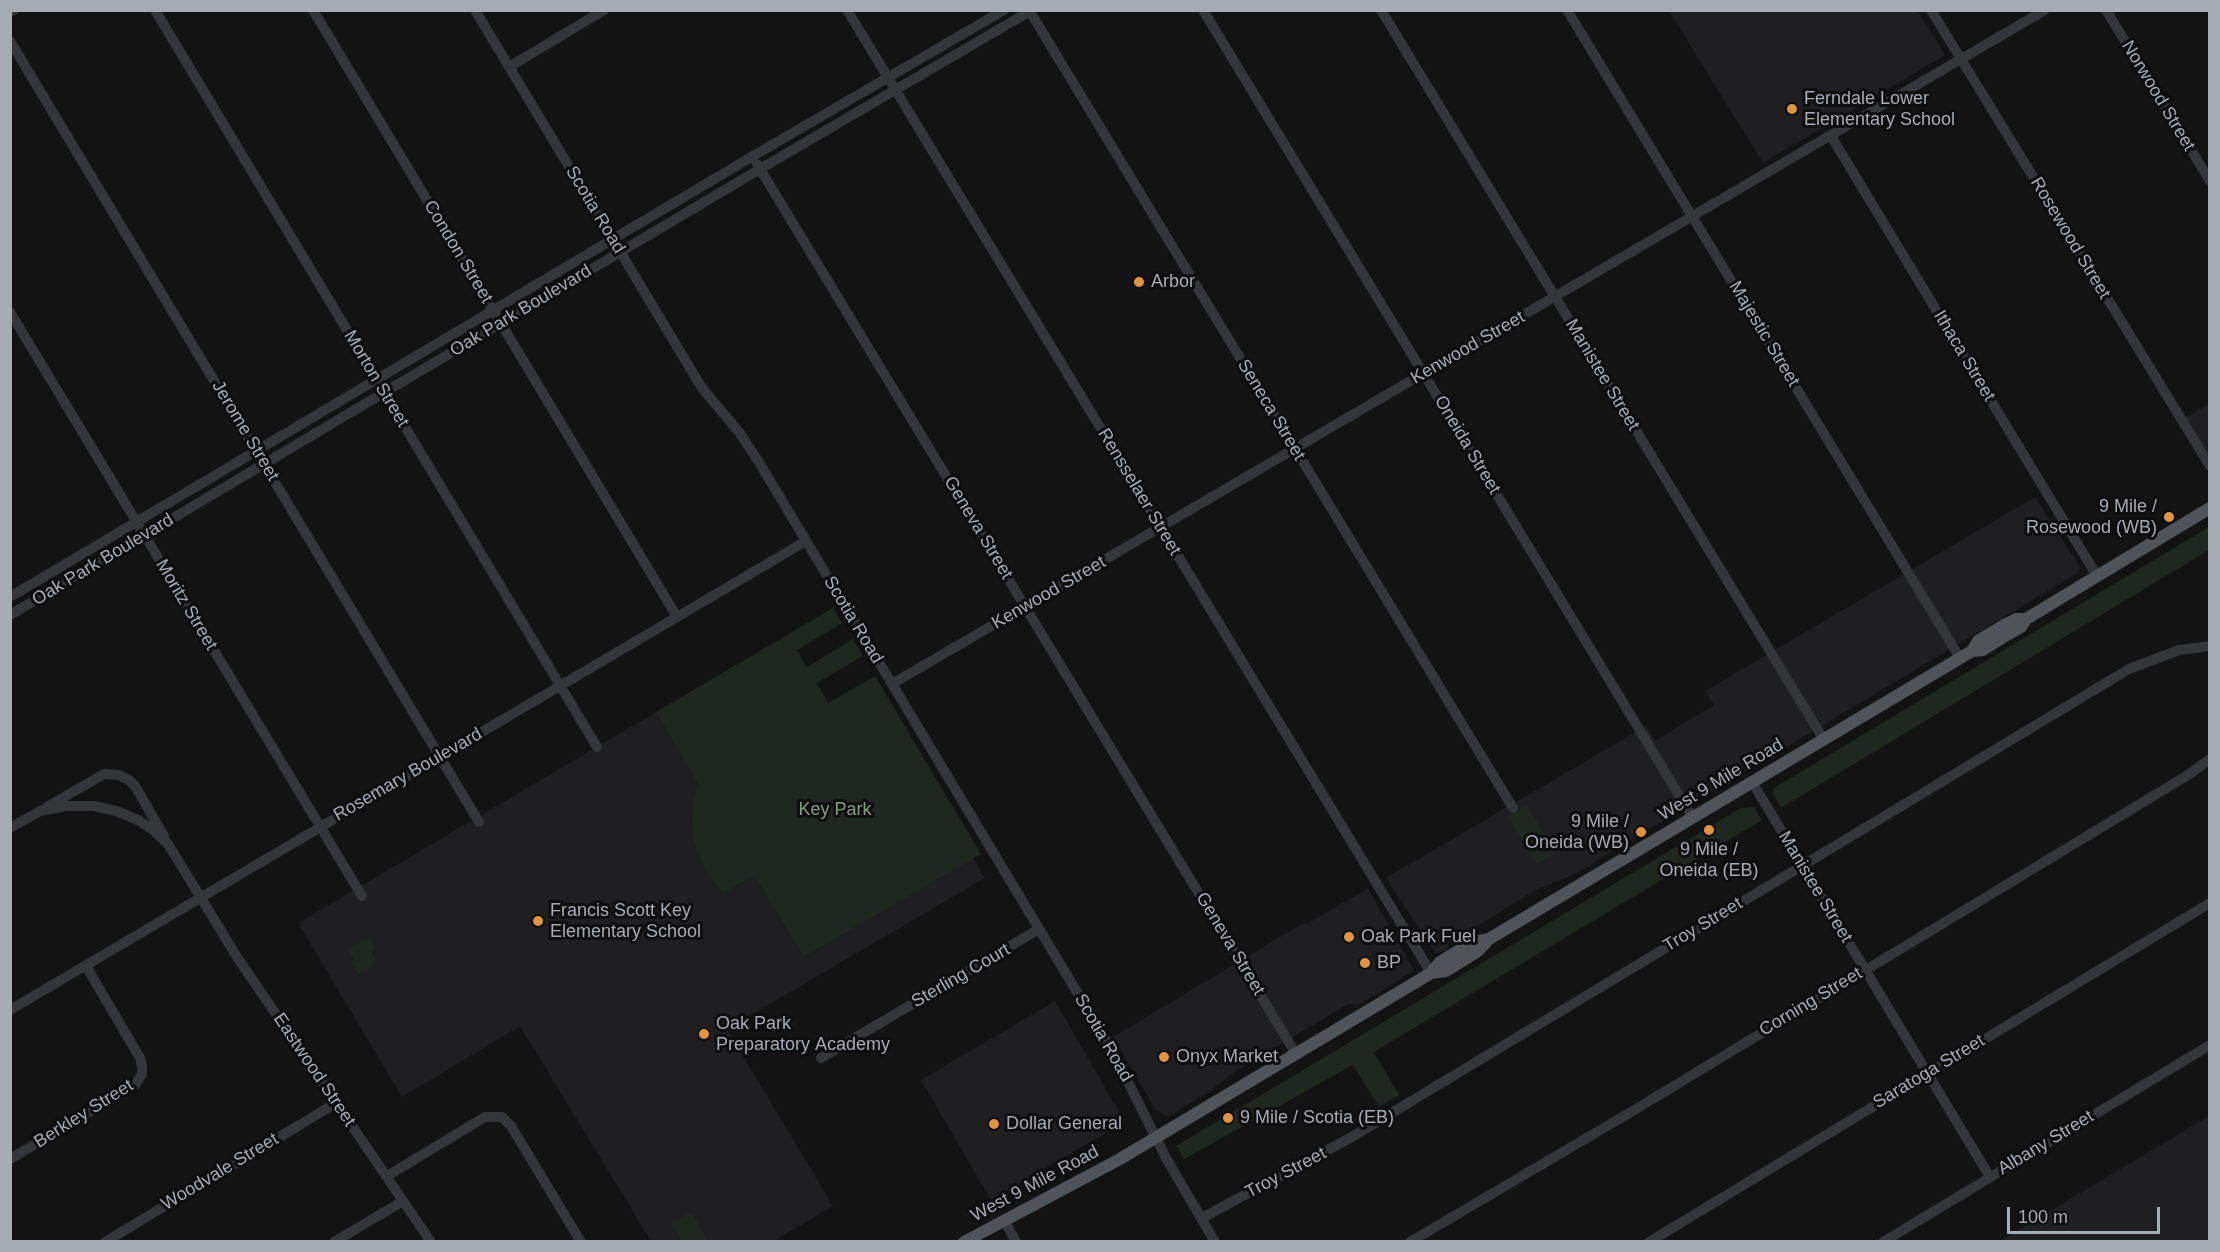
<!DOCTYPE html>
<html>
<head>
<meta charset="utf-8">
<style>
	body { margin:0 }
	#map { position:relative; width:2220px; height:1252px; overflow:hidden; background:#131314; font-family:Arial,sans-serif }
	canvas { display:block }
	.frame { position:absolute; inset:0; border:12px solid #a6acb4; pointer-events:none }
	.scale { position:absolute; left:2007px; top:1207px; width:153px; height:27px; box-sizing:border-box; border:3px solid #a6acb4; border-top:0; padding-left:8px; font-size:18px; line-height:21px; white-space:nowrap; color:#a6acb4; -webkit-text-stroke:4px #0e0e0f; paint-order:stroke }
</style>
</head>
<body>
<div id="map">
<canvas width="2220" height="1252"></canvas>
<div class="frame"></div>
<div class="scale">100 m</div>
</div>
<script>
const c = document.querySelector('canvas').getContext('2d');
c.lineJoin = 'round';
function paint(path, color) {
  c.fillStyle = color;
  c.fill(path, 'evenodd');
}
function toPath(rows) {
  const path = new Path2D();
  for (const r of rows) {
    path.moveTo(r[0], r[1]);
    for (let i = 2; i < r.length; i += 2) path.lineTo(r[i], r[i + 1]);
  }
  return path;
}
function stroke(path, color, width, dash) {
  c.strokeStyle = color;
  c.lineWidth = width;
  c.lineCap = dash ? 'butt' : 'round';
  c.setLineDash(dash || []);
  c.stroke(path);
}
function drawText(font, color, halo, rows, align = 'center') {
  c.font = font + ' Arial,sans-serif';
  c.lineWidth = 6;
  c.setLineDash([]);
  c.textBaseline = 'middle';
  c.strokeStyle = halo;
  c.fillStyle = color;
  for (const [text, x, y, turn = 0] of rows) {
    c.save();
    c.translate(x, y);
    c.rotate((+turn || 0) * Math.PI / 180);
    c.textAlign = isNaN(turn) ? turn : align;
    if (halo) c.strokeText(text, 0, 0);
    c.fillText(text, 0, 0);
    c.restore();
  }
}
const built = toPath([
	[1669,11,1918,11,1945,55,1763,163],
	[2209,404,2209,454,2185,418],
	[2035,497,2080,567,2076,574,1571,876,1539,888,1449,943,1447,949,1436,954,1386,878,1646,726,1655,741,1714,705,1705,691],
	[656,712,804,957,973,858,985,878,727,1029,833,1206,774,1241,651,1241,520,1026,402,1097,298,923],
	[1368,888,1414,971,1357,1006,1350,1003,1234,1072,1212,1090,1168,1117,1156,1110,1113,1037,1305,922,1307,924],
	[1055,1001,1125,1122,991,1200,921,1080],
	[2209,1116,2209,1241,2000,1241]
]);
const green = toPath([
	[2209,527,2209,550,1781,808,1772,792,1774,788],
	[833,608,842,623,797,650,807,667,853,639,863,656,817,683,828,703,875,676,981,854,804,957,754,875,723,893,710,877,700,859,694,840,692,819,694,799,698,783,656,712],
	[1527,805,1555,853,1537,864,1508,817],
	[1754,807,1762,820,1374,1052,1399,1095,1379,1107,1353,1065,1184,1159,1176,1146,1741,808],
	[367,938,370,938,375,947,371,953,375,957,373,967,359,975,352,963,354,960,348,950],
	[691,1212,708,1241,682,1241,671,1223]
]);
const minor = toPath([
	[155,10,597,747],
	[313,10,677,617],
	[475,10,702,388,739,432,760,464,1113,1052,1166,1158,1215,1242],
	[847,10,1431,973],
	[1029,10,1513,808],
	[1203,10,1693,818],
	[1381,10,1824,740],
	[1567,10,1960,658],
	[1931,10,2210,466],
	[2106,10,2210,181],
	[10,12,14,10],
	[10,41,479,822],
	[509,67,604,10],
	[1831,136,2097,576],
	[757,164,1296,1054],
	[10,312,362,896],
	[10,597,753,156,1004,10],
	[10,615,760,169,1032,10],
	[892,684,2045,10],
	[1752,782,1990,1177],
	[47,807,104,774,119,775,129,780,135,786,164,836],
	[10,828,40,811,66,806,94,806,116,811,138,820,153,830,168,844,237,957,431,1242],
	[10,1010,806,541],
	[821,1058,1039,929],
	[10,1159,135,1085,142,1074,142,1066,140,1058,86,966],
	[387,1176,485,1117,502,1117,511,1126,581,1242],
	[1202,1218,1350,1138,2129,669,2179,650,2210,646],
	[1004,1220,1016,1242],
	[105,1242,336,1103],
	[334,1242,403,1201],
	[1410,1242,1636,1109,2188,775,2210,759],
	[1649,1242,2210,903],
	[1883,1242,2210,1045]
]);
const major = toPath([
	[1972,651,1978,641,2006,624,2016,619,2026,619],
	[1431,973,1440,962,1448,957,1473,942,1489,939],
	[964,1242,1120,1159,1431,973,1446,971,1464,960,1478,951,1489,939,1972,651,1983,650,2005,636,2021,627,2026,619,2210,508]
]);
const markers = [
	[1792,109,6,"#e1943e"],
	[1139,282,6,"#e1943e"],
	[2169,517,6,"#e1943e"],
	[1709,830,6,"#e1943e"],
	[1641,832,6,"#e1943e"],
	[538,921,6,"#e1943e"],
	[1349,937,6,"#e1943e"],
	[1365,963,6,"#e1943e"],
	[704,1034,6,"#e1943e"],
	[1164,1057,6,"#e1943e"],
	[1228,1118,6,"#e1943e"],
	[994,1124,6,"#e1943e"]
];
const streetNames = [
	["Norwood Street",2158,96,59],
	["Scotia Road",595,210,59],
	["Rosewood Street",2070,238,59],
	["Condon Street",458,252,59],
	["Oak Park Boulevard",521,311,-31],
	["Majestic Street",1764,334,59],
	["Kenwood Street",1468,348,-30],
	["Ithaca Street",1964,356,59],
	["Manistee Street",1602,375,59],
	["Morton Street",376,379,59],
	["Seneca Street",1271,410,59],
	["Jerome Street",245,431,59],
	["Oneida Street",1467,445,59],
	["Rensselaer Street",1139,492,59],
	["Geneva Street",978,528,59],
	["Oak Park Boulevard",103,560,-31],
	["Kenwood Street",1049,593,-30],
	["Moritz Street",186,605,59],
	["Scotia Road",853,620,59],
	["Rosemary Boulevard",408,775,-30],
	["West 9 Mile Road",1721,780,-31],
	["Manistee Street",1815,887,59],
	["Troy Street",1703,925,-31],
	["Geneva Street",1230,944,59],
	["Sterling Court",961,976,-30],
	["Corning Street",1811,1002,-31],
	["Scotia Road",1103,1038,60],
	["Eastwood Street",314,1070,56],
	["Saratoga Street",1929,1072,-31],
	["Berkley Street",84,1114,-32],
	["Albany Street",2046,1143,-31],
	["Woodvale Street",220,1172,-31],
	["Troy Street",1286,1173,-28],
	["West 9 Mile Road",1035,1184,-28]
];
const poiNames = [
	["Ferndale Lower",1804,99],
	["Elementary School",1804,120],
	["Arbor",1151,282],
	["9 Mile /",2157,507,"right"],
	["Rosewood (WB)",2157,528,"right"],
	["9 Mile /",1629,822,"right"],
	["Oneida (WB)",1629,843,"right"],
	["9 Mile /",1709,850,"center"],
	["Oneida (EB)",1709,871,"center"],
	["Francis Scott Key",550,911],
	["Elementary School",550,932],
	["Oak Park Fuel",1361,937],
	["BP",1377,963],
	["Oak Park",716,1024],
	["Preparatory Academy",716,1045],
	["Onyx Market",1176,1057],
	["9 Mile / Scotia (EB)",1240,1118],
	["Dollar General",1006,1124]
];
const parkNames = [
	["Key Park",835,810]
];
paint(built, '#1f1f21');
paint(green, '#1f2720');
stroke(minor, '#343639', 10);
stroke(major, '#505358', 12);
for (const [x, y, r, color] of markers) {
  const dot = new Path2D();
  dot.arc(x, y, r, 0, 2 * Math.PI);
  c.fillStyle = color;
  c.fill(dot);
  stroke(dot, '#0e0e0f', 2);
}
drawText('18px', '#a6acb4', '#0e0e0f', streetNames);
drawText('18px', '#a6acb4', '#0e0e0f', poiNames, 'left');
drawText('18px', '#819d7e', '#0e0e0f', parkNames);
</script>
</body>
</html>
